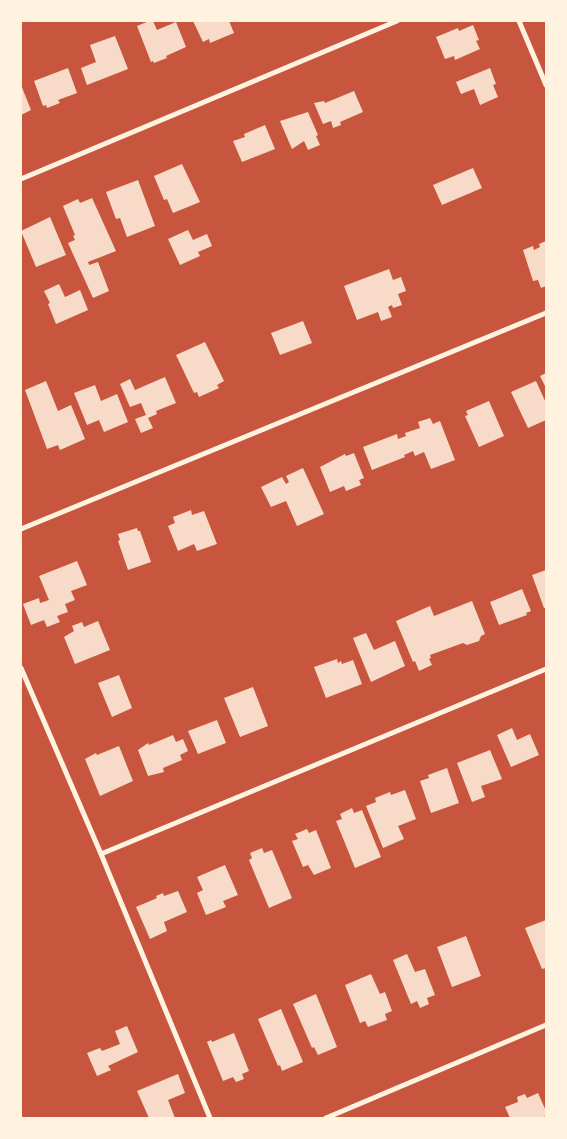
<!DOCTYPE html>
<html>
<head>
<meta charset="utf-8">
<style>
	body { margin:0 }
	#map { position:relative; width:567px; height:1139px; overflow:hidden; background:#c8553d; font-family:Raleway,sans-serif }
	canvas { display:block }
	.frame { position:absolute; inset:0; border:22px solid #fff3e0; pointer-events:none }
</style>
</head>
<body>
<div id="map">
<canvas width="567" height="1139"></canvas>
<div class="frame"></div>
</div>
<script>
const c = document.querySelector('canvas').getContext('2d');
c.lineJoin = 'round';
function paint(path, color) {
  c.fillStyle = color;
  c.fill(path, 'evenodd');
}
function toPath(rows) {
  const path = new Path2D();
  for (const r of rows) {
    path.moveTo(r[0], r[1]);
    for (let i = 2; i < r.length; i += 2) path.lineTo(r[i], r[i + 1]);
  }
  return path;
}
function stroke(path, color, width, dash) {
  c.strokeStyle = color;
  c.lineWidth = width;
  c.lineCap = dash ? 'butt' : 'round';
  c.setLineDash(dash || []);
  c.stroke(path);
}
const building = toPath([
	[149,21,153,21,157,30,176,22,186,47,166,56,167,58,154,63,153,61,151,62,137,26],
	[193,21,229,21,234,33,210,43,209,39,203,42],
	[473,25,479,40,476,41,480,49,455,60,454,56,445,59,436,37,458,28,459,31],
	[115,36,128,69,87,85,81,68,96,62,90,45],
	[68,68,77,93,58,100,60,103,47,108,46,105,43,106,34,81],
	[490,68,496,84,493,85,498,97,480,105,474,89,461,94,456,82],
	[21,85,31,110,21,115],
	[354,91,363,112,340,122,341,125,333,128,331,121,323,124,314,103,324,101,325,103],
	[308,112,318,135,316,136,320,145,308,150,304,141,292,149,280,121],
	[265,125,275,149,242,162,233,141,245,137,244,134],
	[182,164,200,202,173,213,167,199,164,200,154,176],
	[473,168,482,188,442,205,433,185],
	[138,180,155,226,127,237,120,218,116,219,106,192],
	[92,198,116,251,88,262,89,265,98,262,109,291,93,298,68,243,75,240,73,236,75,235,63,206,78,199,80,203],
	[50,217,66,255,36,267,21,231],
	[188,230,193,240,207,234,212,246,198,252,200,256,180,265,168,239],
	[546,241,546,286,541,288,538,280,533,281,523,250,533,246,534,250,540,247,539,244],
	[389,269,393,280,401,277,406,291,398,294,402,305,393,308,392,305,388,307,392,317,381,321,378,312,357,320,344,286],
	[59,284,65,297,80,290,88,310,56,324,48,304,50,303,44,291],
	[303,321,312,343,280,355,271,333],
	[205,342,224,381,217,385,219,388,199,397,197,392,194,393,176,355],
	[546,373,546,388,540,376],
	[165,377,176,403,156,411,157,414,148,418,153,428,141,433,135,419,146,415,141,403,130,407,120,384,130,379,135,390],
	[46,381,58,411,71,405,85,439,60,450,58,445,47,449,25,390],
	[536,381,546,403,546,420,528,428,511,392],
	[95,385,101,401,117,394,128,422,104,432,99,420,87,425,74,393],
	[489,401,504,436,479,447,465,416,468,415,466,411],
	[430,418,433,424,440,421,455,460,431,469,424,452,415,456,413,451,404,455,405,457,372,470,363,447,397,434,398,439,406,436,405,433,420,428,418,422],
	[354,453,364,478,359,480,361,485,346,491,344,486,330,492,320,467,345,454,346,456],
	[303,468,324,514,297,526,286,501,271,507,261,487,282,477,286,484,289,482,286,476],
	[191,510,192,515,204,511,217,544,197,551,194,544,178,551,168,526,175,523,173,517],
	[137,528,138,531,140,531,151,562,128,570,118,541,120,540,118,534],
	[77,561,87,585,71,591,75,600,65,604,68,612,57,616,60,622,47,627,44,620,31,625,23,604,39,598,40,603,49,600,39,576],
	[546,570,546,608,544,608,532,575],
	[522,589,531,611,526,613,527,615,499,625,490,602],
	[472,601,485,634,481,636,479,641,467,645,463,643,430,655,431,658,429,659,432,665,419,671,415,661,413,662,396,621,430,606,434,616],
	[98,621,110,650,75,664,64,637,74,631,72,626,82,622,84,627],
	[366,633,374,650,395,641,405,666,371,682,353,638],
	[337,659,338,663,341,661,342,664,353,660,362,684,326,698,314,667],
	[119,675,132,708,112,717,98,683],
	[253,687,268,726,240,737,224,698],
	[217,720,226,743,198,754,188,731],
	[512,728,517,740,530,734,539,755,511,767,497,735],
	[173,735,176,742,183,739,188,751,180,755,182,760,163,768,164,772,148,776,138,750,148,743,149,745],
	[119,746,133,781,100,796,85,759,96,753,97,755],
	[490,750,502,779,481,786,485,797,472,802,457,763],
	[447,768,459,803,431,813,420,781,429,778,428,775],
	[405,790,416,819,398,826,404,839,383,848,366,806,376,802,375,798,390,792,391,795],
	[352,808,354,813,362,810,381,857,355,868,336,821,342,819,340,814],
	[307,829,309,833,316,830,331,868,314,875,308,865,303,867,292,841,298,839,295,834],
	[262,848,264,853,272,850,292,898,269,908,249,860,252,858,250,853],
	[225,865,238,895,223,901,226,907,206,915,197,893,203,890,197,877],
	[178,891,187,912,164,922,167,931,150,939,136,907,157,898,156,896,163,893,164,896],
	[546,920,546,968,542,969,525,928],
	[466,936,481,976,452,987,437,947],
	[407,954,415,972,425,969,435,995,427,998,429,1004,420,1008,417,1001,411,1004,393,960],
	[371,974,380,994,385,992,392,1011,385,1014,387,1020,368,1027,365,1021,360,1023,345,985],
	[316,994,337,1047,318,1055,314,1047,312,1048,293,1004],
	[281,1009,303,1062,282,1071,280,1065,278,1066,258,1019],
	[127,1026,138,1052,108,1066,111,1070,97,1076,87,1053,100,1048,102,1051,120,1044,115,1031],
	[234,1033,249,1071,242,1074,244,1079,236,1082,233,1077,223,1081,207,1042,211,1040,212,1042],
	[178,1074,185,1093,168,1100,175,1118,149,1118,137,1091],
	[538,1093,546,1111,546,1116,541,1118,510,1118,505,1107,518,1102,517,1097,525,1094,527,1098]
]);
const minor = toPath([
	[519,21,546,85],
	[21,179,397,21],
	[21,529,546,313],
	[21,668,101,854,210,1118],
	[101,854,546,669],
	[326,1118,546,1025]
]);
paint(building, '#f7dbc8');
stroke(minor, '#fff3e0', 5);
</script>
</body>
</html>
